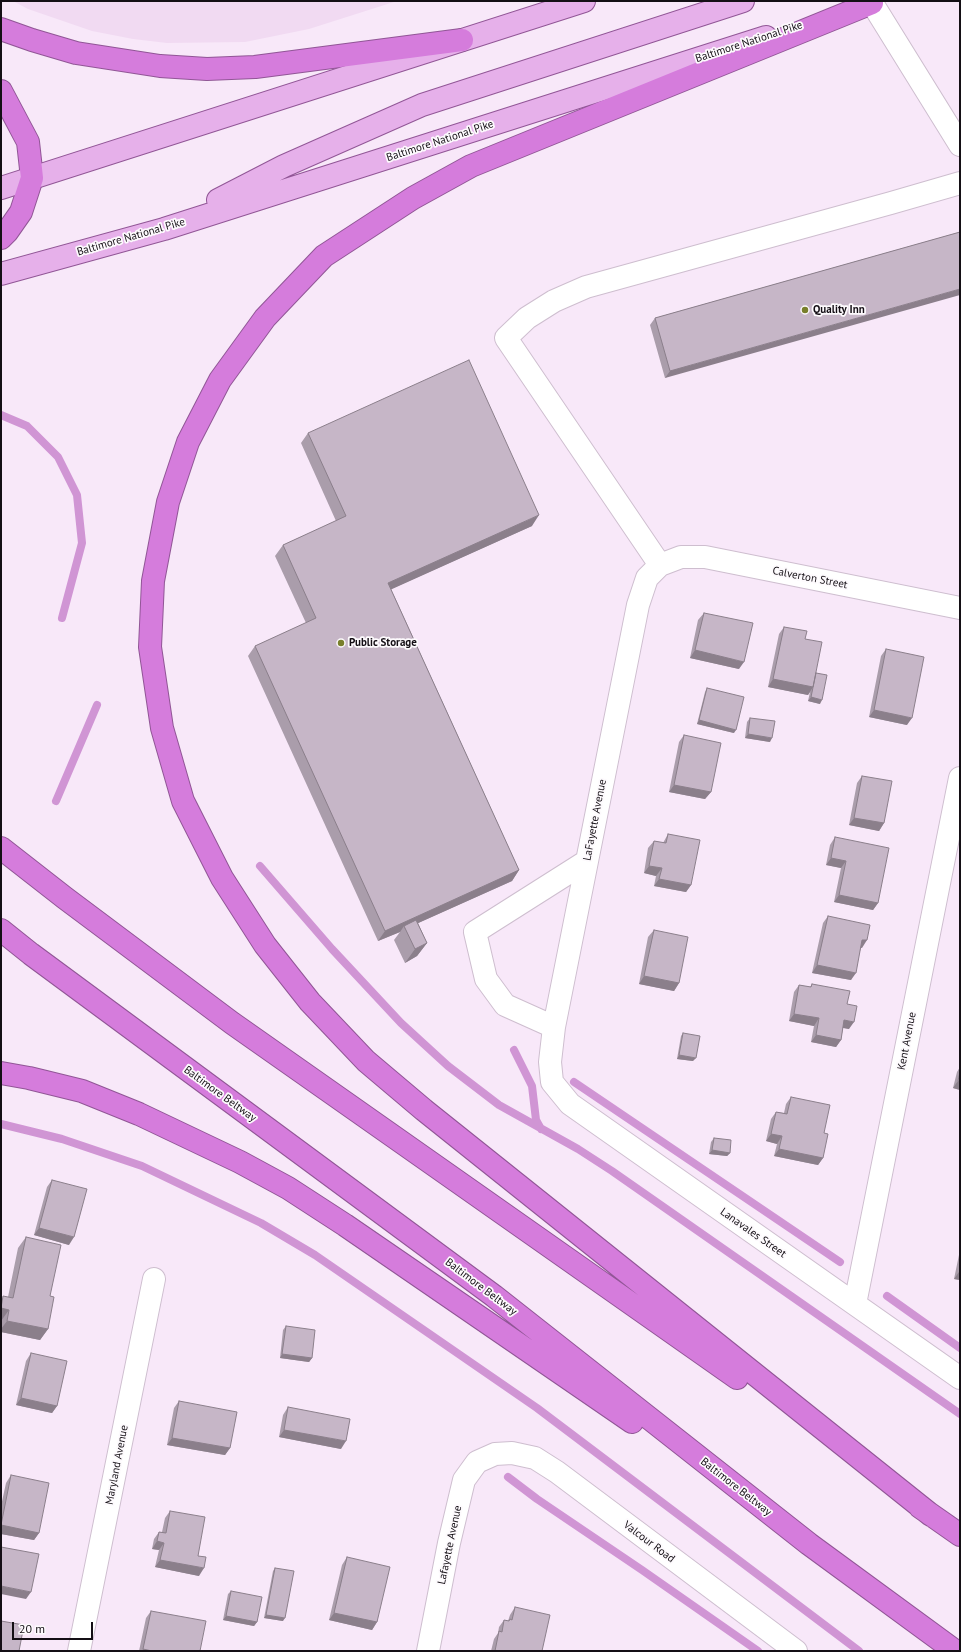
<!DOCTYPE html>
<html>
<head>
<meta charset="utf-8">
<style>
	body { margin:0 }
	#map { position:relative; width:961px; height:1652px; overflow:hidden; background:#f8e8f9; font-family:"PT Sans",sans-serif }
	canvas { display:block }
	.frame { position:absolute; inset:0; border:2px solid #140f15; pointer-events:none }
	.scale { position:absolute; left:12px; top:1622px; width:81px; height:18px; box-sizing:border-box; border:2px solid #140f15; border-top:0; padding-left:5px; font-size:12px; line-height:14px; white-space:nowrap; color:#140f15; -webkit-text-stroke:3px #fdfafd; paint-order:stroke }
</style>
</head>
<body>
<div id="map">
<canvas width="961" height="1652"></canvas>
<div class="frame"></div>
<div class="scale">20 m</div>
</div>
<script>
const c = document.querySelector('canvas').getContext('2d');
c.lineJoin = 'round';
function paint(path, color) {
  c.fillStyle = color;
  c.fill(path, 'evenodd');
}
function toPath(rows) {
  const path = new Path2D();
  for (const r of rows) {
    path.moveTo(r[0], r[1]);
    for (let i = 2; i < r.length; i += 2) path.lineTo(r[i], r[i + 1]);
  }
  return path;
}
function stroke(path, color, width, dash) {
  c.strokeStyle = color;
  c.lineWidth = width;
  c.lineCap = dash ? 'butt' : 'round';
  c.setLineDash(dash || []);
  c.stroke(path);
}
function drawText(font, color, halo, rows, align = 'center') {
  c.font = font + ' "PT Sans",sans-serif';
  c.lineWidth = 3.5;
  c.setLineDash([]);
  c.textBaseline = 'middle';
  c.strokeStyle = halo;
  c.fillStyle = color;
  for (const [text, x, y, turn = 0] of rows) {
    c.save();
    c.translate(x, y);
    c.rotate((+turn || 0) * Math.PI / 180);
    c.textAlign = isNaN(turn) ? turn : align;
    if (halo) c.strokeText(text, 0, 0);
    c.fillText(text, 0, 0);
    c.restore();
  }
}
const built = toPath([
	[13,1,397,1,309,29,245,42,167,43,133,39,92,31,28,9]
]);
const stream = toPath([
	[1,415,27,426,58,457,77,495,82,543,62,618],
	[56,801,97,705],
	[260,866,332,949,401,1023,448,1066,499,1105,578,1149,612,1171,960,1414],
	[514,1050,532,1086,536,1120,541,1129],
	[574,1082,840,1262],
	[1,1124,62,1139,142,1166,261,1223,315,1255,537,1408,859,1651],
	[887,1296,960,1348],
	[508,1477,537,1499,642,1570,758,1651]
]);
const minor = toPath([
	[872,3,960,145],
	[660,565,506,338,527,318,554,301,586,287,891,203,960,183],
	[960,608,705,557,681,557,660,565,647,578,638,605,554,1027,550,1062,552,1082,570,1104,960,1378],
	[554,1027,505,1005,486,979,475,932,587,861],
	[855,1304,960,778],
	[79,1651,154,1279],
	[428,1651,449,1543,464,1480,477,1462,495,1454,512,1453,535,1458,557,1472,796,1651]
]);
const major = toPath([
	[1,188,584,1],
	[218,200,284,166,422,105,743,1],
	[1,274,164,229,766,37]
]);
const highway = toPath([
	[872,3,471,166,413,198,324,256,265,318,220,380,188,442,168,502,153,581,150,647,162,728,183,801,222,878,265,945,310,1002,366,1061,424,1110,931,1515],
	[1,29,32,40,76,53,160,66,207,69,255,67,462,40],
	[1,91,28,142,32,178,21,212,7,232,1,238],
	[1,848,65,898,232,1023,737,1378],
	[1,930,31,954,494,1296,809,1544,955,1651],
	[1,1073,29,1078,82,1091,139,1114,240,1162,288,1188,345,1225,632,1422],
	[920,1507,960,1535]
]);
const wall = toPath([
	[960,232,665,378,650,325,655,318],
	[308,433,532,526,391,589,519,870,512,881,418,923,427,943,417,956,405,963,394,940,400,932,378,941,248,656,255,646,306,623,275,556,283,545,336,521,301,443],
	[704,613,739,669,690,658,698,620],
	[784,627,805,639,816,673,820,704,808,701,810,692,808,695,768,687,779,634],
	[886,649,907,725,869,717,881,656],
	[707,688,734,733,697,724,705,692],
	[750,718,770,742,745,738,747,722],
	[684,735,711,792,705,799,669,792,679,742],
	[862,776,884,823,879,831,849,825,857,783],
	[668,834,691,885,686,892,654,886,656,876,644,873,648,848,654,841,663,843],
	[835,837,878,903,873,910,834,902,841,868,826,865,830,845],
	[828,916,862,948,861,948,851,980,812,973,823,923],
	[654,930,679,983,674,991,639,984,648,937],
	[812,984,847,1004,849,1029,843,1028,841,1040,836,1047,811,1042,814,1026,789,1021,794,992,799,985,810,987],
	[683,1033,693,1061,677,1059,681,1036],
	[960,1067,960,1090,953,1088,957,1072],
	[791,1097,824,1133,823,1158,818,1165,774,1156,777,1144,766,1141,771,1119,776,1112,784,1113,786,1104],
	[714,1138,730,1153,727,1156,709,1154,711,1142],
	[52,1180,69,1245,34,1235,47,1187],
	[26,1237,50,1296,48,1329,40,1340,1,1332,1,1305,8,1297,18,1248],
	[960,1250,960,1280,954,1279],
	[286,1326,312,1358,309,1362,280,1358,283,1330],
	[31,1353,57,1406,52,1413,16,1405,26,1361],
	[179,1401,230,1448,225,1455,167,1445,174,1408],
	[288,1407,341,1449,279,1437,283,1415],
	[11,1475,39,1533,34,1540,1,1534,1,1506,6,1483],
	[170,1511,198,1556,199,1576,155,1567,159,1550,152,1549,154,1539,159,1532,162,1532,165,1518],
	[347,1557,377,1622,372,1630,329,1620,342,1565],
	[275,1568,283,1621,264,1618,273,1571],
	[231,1591,257,1622,254,1626,223,1620,228,1594],
	[515,1607,542,1651,491,1651,494,1639,498,1633,499,1627,504,1620,508,1621,510,1615],
	[151,1611,200,1651,139,1651,146,1618]
]);
const shadedWall = toPath([
	[960,289,960,295,665,378,670,371],
	[539,515,532,526,381,594,388,583],
	[695,650,744,662,739,669,690,658],
	[773,679,813,687,808,695,768,687],
	[811,697,822,700,820,704,808,701],
	[874,710,912,718,907,725,869,717],
	[699,720,736,730,734,733,697,724],
	[748,734,772,738,770,742,745,738],
	[674,785,711,792,705,799,669,792],
	[854,818,884,823,879,831,849,825],
	[831,858,846,861,841,868,826,865],
	[649,866,662,868,656,876,644,873],
	[519,870,512,881,405,929,404,926,400,932,378,941,385,931],
	[659,879,691,885,686,892,654,886],
	[839,895,878,903,873,910,834,902],
	[862,940,867,940,862,948,857,947],
	[427,943,417,956,405,963,415,949],
	[817,965,856,973,851,980,812,973],
	[644,976,679,983,674,991,639,984],
	[794,1014,819,1018,814,1026,789,1021],
	[844,1020,854,1022,849,1029,839,1027],
	[816,1035,841,1040,836,1047,811,1042],
	[679,1055,696,1058,693,1061,677,1059],
	[958,1081,960,1081,960,1090,953,1088],
	[771,1134,782,1136,777,1144,766,1141],
	[779,1149,823,1158,818,1165,774,1156],
	[712,1150,730,1153,727,1156,709,1154],
	[39,1228,74,1237,69,1245,34,1235],
	[959,1272,960,1272,960,1280,954,1279],
	[1,1308,9,1310,1,1321],
	[7,1321,48,1329,40,1340,1,1332,1,1329],
	[282,1354,312,1358,309,1362,280,1358],
	[21,1398,57,1406,52,1413,16,1405],
	[284,1430,346,1441,341,1449,279,1437],
	[172,1438,230,1448,225,1455,167,1445],
	[1,1525,39,1533,34,1540,1,1534],
	[157,1541,164,1543,159,1550,152,1549],
	[160,1560,204,1568,199,1576,155,1567],
	[1,1586,31,1592,26,1599,1,1594],
	[334,1613,377,1622,372,1630,329,1620],
	[266,1615,285,1618,283,1621,264,1618],
	[226,1616,257,1622,254,1626,223,1620],
	[143,1649,152,1651,142,1651]
]);
const building = toPath([
	[960,232,960,289,670,371,655,318,960,232],
	[469,360,539,515,388,583,519,870,385,931,255,646,316,618,283,545,346,516,308,433,469,360],
	[704,613,753,623,744,662,695,650,704,613],
	[784,627,807,631,805,639,822,642,813,687,773,679,784,627],
	[886,649,924,657,912,718,874,710,886,649],
	[816,673,827,675,822,700,811,697,816,673],
	[707,688,744,697,736,730,699,720,707,688],
	[750,718,775,721,772,738,748,734,750,718],
	[684,735,721,743,711,792,674,785,684,735],
	[862,776,892,781,884,823,854,818,862,776],
	[668,834,700,840,691,885,659,879,662,868,649,866,654,841,666,843,668,834],
	[835,837,889,848,878,903,839,895,846,861,831,858,835,837],
	[828,916,870,925,867,940,862,940,856,973,817,965,828,916],
	[416,920,427,943,415,949,404,926,416,920],
	[654,930,688,937,679,983,644,976,654,930],
	[812,984,850,991,847,1004,857,1006,854,1022,844,1020,841,1040,816,1035,819,1018,794,1014,799,985,811,987,812,984],
	[683,1033,700,1036,696,1058,679,1055,683,1033],
	[960,1072,960,1081,958,1081,960,1072],
	[791,1097,830,1105,824,1133,828,1134,823,1158,779,1149,782,1136,771,1134,776,1112,787,1114,791,1097],
	[714,1138,731,1140,730,1153,712,1150,714,1138],
	[52,1180,87,1189,74,1237,39,1228,52,1180],
	[26,1237,61,1245,50,1296,54,1297,48,1329,7,1321,9,1310,1,1308,3,1296,13,1298,26,1237],
	[286,1326,315,1330,312,1358,282,1354,286,1326],
	[31,1353,67,1361,57,1406,21,1398,31,1353],
	[179,1401,237,1412,230,1448,172,1438,179,1401],
	[288,1407,350,1419,346,1441,284,1430,288,1407],
	[11,1475,49,1483,39,1533,1,1525,11,1475],
	[170,1511,205,1517,198,1556,206,1557,204,1568,160,1560,164,1543,157,1541,159,1532,166,1533,170,1511],
	[1,1547,39,1554,31,1592,1,1586,1,1547],
	[347,1557,390,1567,377,1622,334,1613,347,1557],
	[275,1568,294,1571,285,1618,266,1615,275,1568],
	[231,1591,262,1597,257,1622,226,1616,231,1591],
	[515,1607,550,1615,542,1651,495,1651,499,1631,502,1632,504,1620,509,1621,510,1619,512,1620,515,1607],
	[151,1611,206,1621,200,1651,152,1651,143,1649,151,1611],
	[1,1621,24,1625,19,1651,1,1651,1,1621]
]);
const markers = [
	[805,310,4,"#787f2b"],
	[341,643,4,"#787f2b"]
];
const streetNames = [
	["Baltimore National Pike",749,42,-18],
	["Baltimore National Pike",440,141,-18],
	["Baltimore National Pike",131,237,-16],
	["Calverton Street",810,578,11],
	["LaFayette Avenue",595,820,-79],
	["Kent Avenue",907,1041,-79],
	["Baltimore Beltway",220,1094,36],
	["Lanavales Street",753,1233,35],
	["Baltimore Beltway",481,1287,37],
	["Maryland Avenue",117,1465,-79],
	["Baltimore Beltway",736,1487,38],
	["Valcour Road",649,1542,37],
	["Lafayette Avenue",450,1545,-78]
];
const poiNames = [
	["Quality Inn",813,310],
	["Public Storage",349,643]
];
paint(built, '#f1daf2');
stroke(stream, '#d095d4', 8);
stroke(minor, '#cebecf', 24);
stroke(major, '#915696', 24);
stroke(highway, '#915696', 24);
stroke(minor, '#fff', 22);
stroke(major, '#e6b0ea', 22);
stroke(highway, '#d57cdc', 22);
paint(wall, '#aa9dab');
paint(shadedWall, '#8b7f8b');
paint(building, '#c6b6c7');
stroke(building, '#8b7f8b', 1);
for (const [x, y, r, color] of markers) {
  const dot = new Path2D();
  dot.arc(x, y, r, 0, 2 * Math.PI);
  c.fillStyle = color;
  c.fill(dot);
  stroke(dot, '#fdfafd', 1.5);
}
drawText('11px', '#140f15', '#fdfafd', streetNames);
drawText('bold 11px', '#140f15', '#fdfafd', poiNames, 'left');
</script>
</body>
</html>
